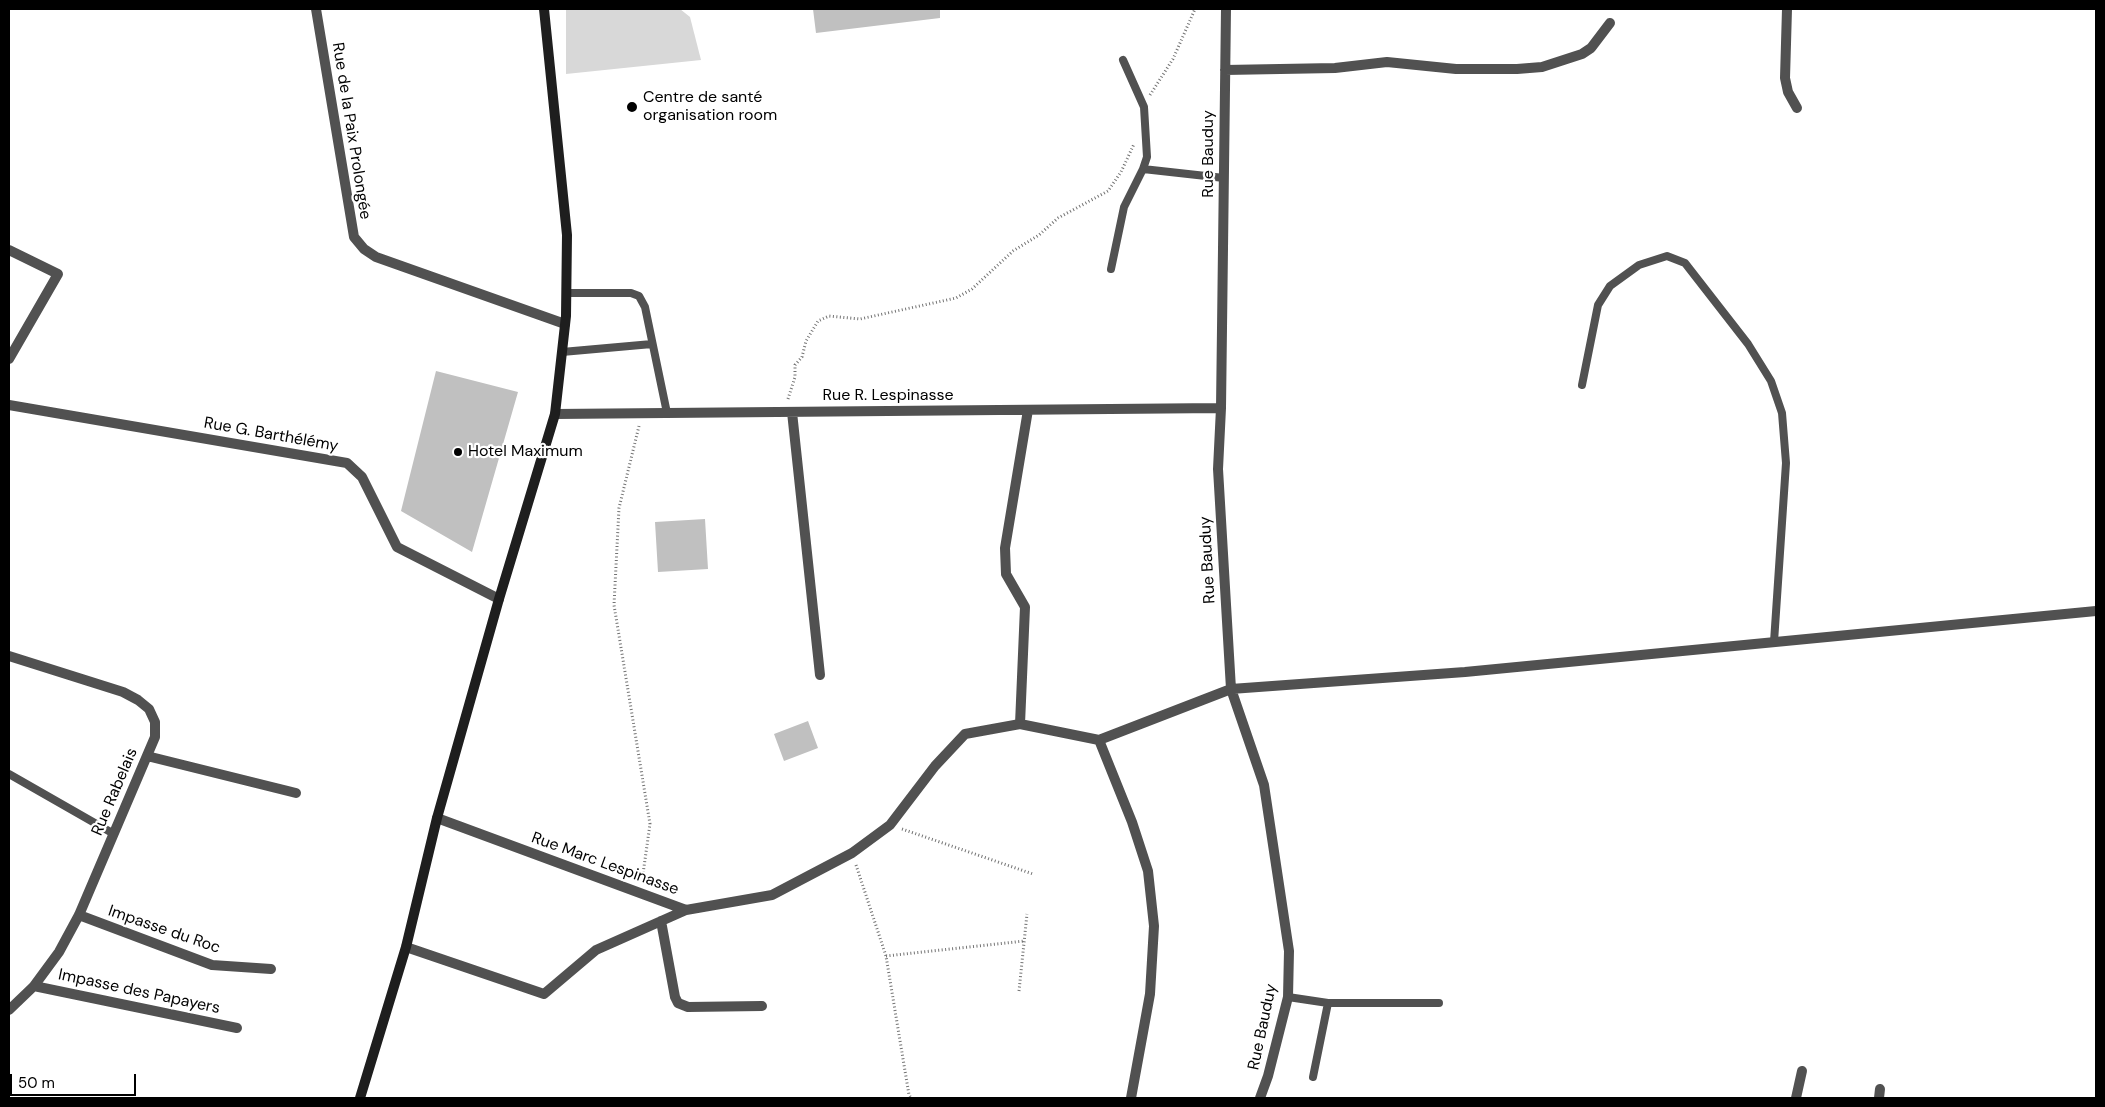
<!DOCTYPE html>
<html>
<head>
<meta charset="utf-8">
<style>
	body { margin:0 }
	#map { position:relative; width:2105px; height:1107px; overflow:hidden; background:#fff; font-family:"DM Sans",sans-serif }
	canvas { display:block }
	.frame { position:absolute; inset:0; border:10px solid #000; pointer-events:none }
	.scale { position:absolute; left:10px; top:1074px; width:126px; height:22px; box-sizing:border-box; border:2px solid #000; border-top:0; padding-left:6px; font-size:15px; line-height:18px; white-space:nowrap; color:#000; -webkit-text-stroke:4px #fff; paint-order:stroke }
</style>
</head>
<body>
<div id="map">
<canvas width="2105" height="1107"></canvas>
<div class="frame"></div>
<div class="scale">50 m</div>
</div>
<script>
const c = document.querySelector('canvas').getContext('2d');
c.lineJoin = 'round';
function paint(path, color) {
  c.fillStyle = color;
  c.fill(path, 'evenodd');
}
function toPath(rows) {
  const path = new Path2D();
  for (const r of rows) {
    path.moveTo(r[0], r[1]);
    for (let i = 2; i < r.length; i += 2) path.lineTo(r[i], r[i + 1]);
  }
  return path;
}
function stroke(path, color, width, dash) {
  c.strokeStyle = color;
  c.lineWidth = width;
  c.lineCap = dash ? 'butt' : 'round';
  c.setLineDash(dash || []);
  c.stroke(path);
}
function drawText(font, color, halo, rows, align = 'center') {
  c.font = font + ' "DM Sans",sans-serif';
  c.lineWidth = 4.5;
  c.setLineDash([]);
  c.textBaseline = 'middle';
  c.strokeStyle = halo;
  c.fillStyle = color;
  for (const [text, x, y, turn = 0] of rows) {
    c.save();
    c.translate(x, y);
    c.rotate((+turn || 0) * Math.PI / 180);
    c.textAlign = isNaN(turn) ? turn : align;
    if (halo) c.strokeText(text, 0, 0);
    c.fillText(text, 0, 0);
    c.restore();
  }
}
const green = toPath([
	[566,9,680,9,690,17,701,60,566,74]
]);
const building = toPath([
	[813,9,940,9,940,18,816,33],
	[436,371,518,392,472,552,401,511],
	[705,519,708,569,658,572,655,522],
	[808,721,818,748,784,761,774,734]
]);
const path = toPath([
	[1150,95,1173,59,1195,9],
	[788,399,795,377,795,365,802,357,806,341,818,321,829,316,860,319,956,298,972,289,1013,251,1039,235,1058,218,1108,191,1121,172,1134,144],
	[639,426,619,508,614,605,650,824,642,881],
	[902,829,1033,874],
	[856,865,886,956,909,1095,911,1098],
	[886,956,1024,941],
	[1019,991,1027,914]
]);
const service = toPath([
	[1143,169,1224,178],
	[1111,269,1124,207,1143,169,1147,157,1144,107,1123,60],
	[566,293,631,293,639,296,645,307,667,413],
	[562,352,652,344],
	[1582,385,1598,305,1610,286,1639,265,1667,256,1685,263,1748,344,1771,381,1782,413,1786,463,1774,642],
	[9,774,114,834],
	[1288,997,1328,1003,1439,1003],
	[1313,1077,1328,1003]
]);
const minor = toPath([
	[316,9,354,237,364,249,376,257,565,324],
	[1226,9,1221,408,1218,469,1231,689,1264,785,1289,951,1288,997,1268,1076,1260,1098],
	[1787,9,1785,78,1788,92,1797,108],
	[1225,70,1335,68,1387,62,1456,69,1517,69,1542,67,1582,54,1591,48,1610,23],
	[9,250,58,274,9,359],
	[9,405,347,463,362,477,397,547,499,599],
	[792,412,820,675],
	[555,414,1221,408],
	[9,656,123,692,138,700,149,709,155,722,155,737,79,915,59,952,34,986,9,1010],
	[1020,724,1025,607,1006,574,1005,548,1028,410],
	[1099,740,1132,822,1148,871,1154,926,1150,994,1131,1098],
	[147,756,296,793],
	[437,818,686,910,772,895,852,853,890,825,935,766,965,734,1020,724,1099,740,1231,689,1465,672,2096,611],
	[79,915,212,965,271,969],
	[661,921,675,997,678,1003,688,1007,762,1006],
	[406,947,544,994,596,950,686,910],
	[34,986,237,1028],
	[1796,1098,1802,1071],
	[1879,1098,1880,1089]
]);
const secondary = toPath([
	[360,1098,406,947,437,818,499,599,555,414,566,316,567,235,544,9]
]);
const markers = [
	[632,107,6,"#000"],
	[458,452,5,"#000"]
];
const poiNames = [
	["Centre de santé",643,98],
	["organisation room",643,116],
	["Hotel Maximum",468,452]
];
const streetNames = [
	["Rue de la Paix Prolongée",351,131,81],
	["Rue Bauduy",1209,154,-90],
	["Rue R. Lespinasse",888,396],
	["Rue G. Barthélémy",271,435,10],
	["Rue Bauduy",1208,560,-93],
	["Rue Rabelais",115,792,-67],
	["Rue Marc Lespinasse",605,864,20],
	["Impasse du Roc",164,930,19],
	["Impasse des Papayers",139,992,12],
	["Rue Bauduy",1263,1027,-78]
];
paint(green, '#d8d8d8');
paint(building, '#c0c0c0');
stroke(path, '#737373', 3, [1, 2.5]);
stroke(service, '#515151', 8);
stroke(minor, '#515151', 10);
stroke(secondary, '#1e1e1e', 10);
for (const [x, y, r, color] of markers) {
  const dot = new Path2D();
  dot.arc(x, y, r, 0, 2 * Math.PI);
  c.fillStyle = color;
  c.fill(dot);
  stroke(dot, '#fff', 2);
}
drawText('16px', '#000', '#fff', poiNames, 'left');
drawText('16px', '#000', '#fff', streetNames);
</script>
</body>
</html>
